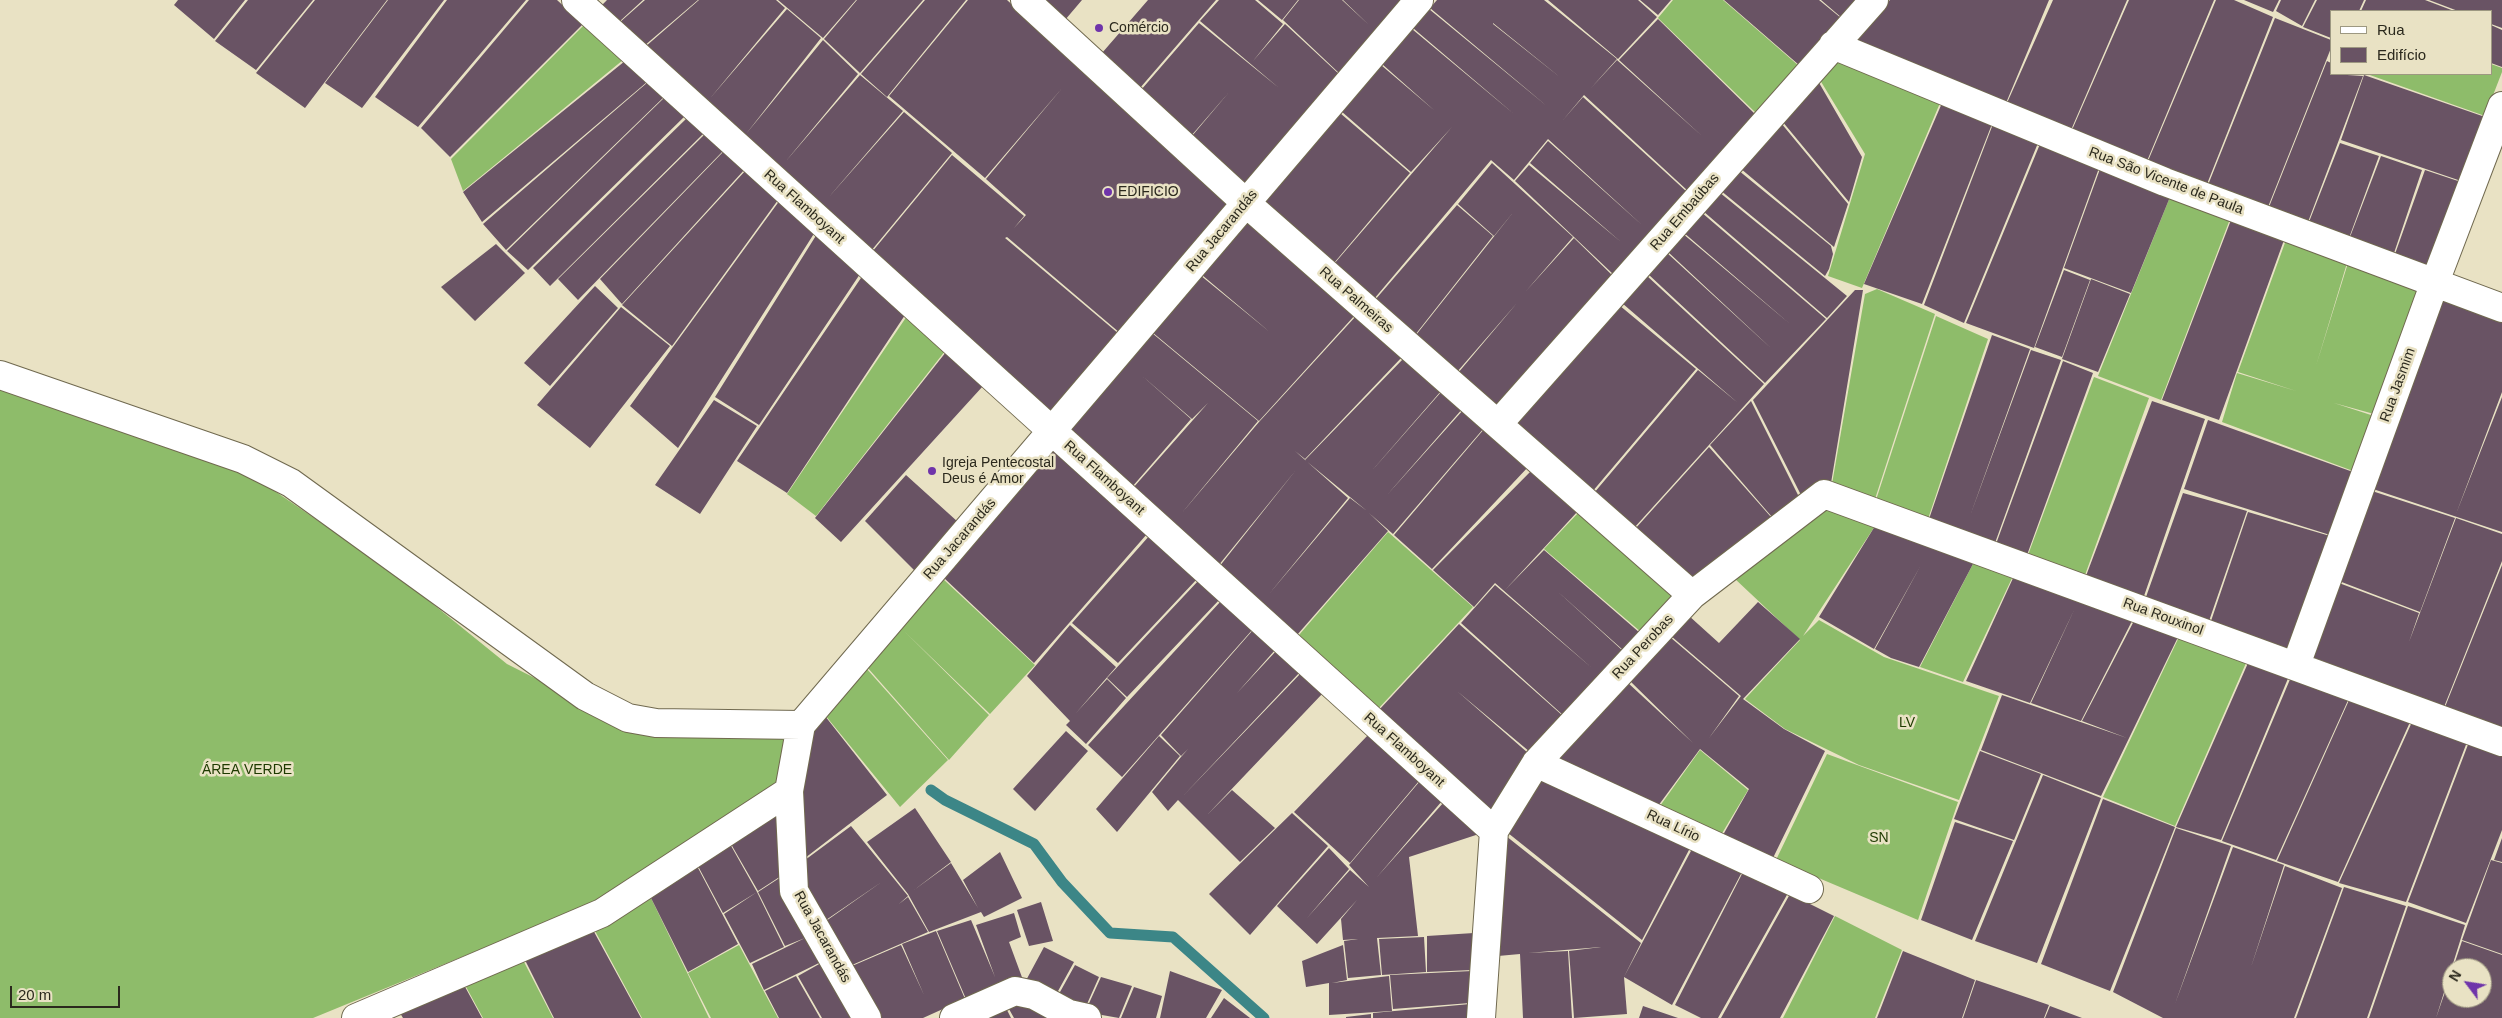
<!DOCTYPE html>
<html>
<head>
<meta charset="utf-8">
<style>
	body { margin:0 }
	#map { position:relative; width:2502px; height:1018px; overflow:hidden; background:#e9e2c4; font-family:Helvetica,sans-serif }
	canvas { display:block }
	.legend { position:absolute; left:2330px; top:10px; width:162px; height:65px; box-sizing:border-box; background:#e9e2c4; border:1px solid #9d9881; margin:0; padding:6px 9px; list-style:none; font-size:15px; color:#2b291d }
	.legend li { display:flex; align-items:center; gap:10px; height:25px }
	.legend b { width:25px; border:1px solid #9d9881 }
	.north { position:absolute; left:2442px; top:958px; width:50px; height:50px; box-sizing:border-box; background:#e9e2c4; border:1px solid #9d9881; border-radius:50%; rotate:301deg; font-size:14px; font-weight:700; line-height:20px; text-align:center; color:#2b291d }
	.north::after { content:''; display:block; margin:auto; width:18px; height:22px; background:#6f34aa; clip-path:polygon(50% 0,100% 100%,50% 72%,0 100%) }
	.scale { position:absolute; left:10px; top:986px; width:110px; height:22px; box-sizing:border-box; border:2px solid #2b291d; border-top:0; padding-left:6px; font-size:15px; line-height:18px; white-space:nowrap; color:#2b291d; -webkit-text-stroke:4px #e9e2c4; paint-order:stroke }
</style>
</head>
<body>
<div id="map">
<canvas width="2502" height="1018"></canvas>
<ul class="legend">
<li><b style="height:6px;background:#fff"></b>Rua</li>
<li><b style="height:14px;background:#695364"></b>Edifício</li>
</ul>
<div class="north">N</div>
<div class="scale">20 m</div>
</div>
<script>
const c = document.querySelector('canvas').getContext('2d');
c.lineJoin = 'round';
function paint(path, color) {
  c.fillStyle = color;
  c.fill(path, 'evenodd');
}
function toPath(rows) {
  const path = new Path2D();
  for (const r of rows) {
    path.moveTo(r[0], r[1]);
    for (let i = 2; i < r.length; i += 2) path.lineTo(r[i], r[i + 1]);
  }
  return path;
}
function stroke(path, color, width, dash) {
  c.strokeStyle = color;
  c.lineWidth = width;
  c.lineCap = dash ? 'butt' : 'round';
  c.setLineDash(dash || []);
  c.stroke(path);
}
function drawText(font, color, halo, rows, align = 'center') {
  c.font = font + ' Helvetica,sans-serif';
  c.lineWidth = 5;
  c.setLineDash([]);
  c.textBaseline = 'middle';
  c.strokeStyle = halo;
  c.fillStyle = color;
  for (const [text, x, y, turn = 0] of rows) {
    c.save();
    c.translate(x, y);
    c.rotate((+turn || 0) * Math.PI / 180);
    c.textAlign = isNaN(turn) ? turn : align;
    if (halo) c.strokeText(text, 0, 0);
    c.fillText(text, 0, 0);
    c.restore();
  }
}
const forest = toPath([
	[1673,0,1723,0,1799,66,1757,114,1658,18],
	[584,25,623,60,463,191,451,159],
	[1837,60,1940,103,1862,288,1828,276,1865,154,1820,80],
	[2491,64,2502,68,2502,72,2485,116,2367,74,2491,74],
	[2170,197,2230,219,2161,400,2098,376],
	[2286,240,2347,263,2316,366,2348,263,2419,290,2374,414,2334,403,2374,416,2353,471,2222,422,2237,373,2296,391,2238,372],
	[1877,289,1935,314,1875,499,1832,484,1865,294],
	[907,316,945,351,816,516,787,494],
	[1936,316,1988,339,1928,519,1876,500],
	[2094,377,2149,398,2085,575,2028,555],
	[0,388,250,474,397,575,507,664,630,726,792,734,775,789,620,892,313,1018,0,1018],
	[1826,508,1875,526,1803,636,1819,620,1884,657,1999,696,1959,800,1859,765,1785,729,1745,699,1800,640,1734,578],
	[1579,512,1675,595,1641,632,1544,549],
	[1388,532,1473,607,1378,709,1299,635],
	[1974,562,2013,576,1963,682,1920,667],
	[942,578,1035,665,990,714,904,631,989,715,949,760,867,667],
	[2179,637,2246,663,2175,826,2103,797],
	[866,668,948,760,900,807,825,715],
	[1700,750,1748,790,1721,835,1660,806],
	[1827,754,1958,802,1918,920,1776,860],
	[650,896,709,1018,642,1018,594,929],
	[1835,916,1902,950,1875,1018,1783,1018],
	[739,945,778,1018,711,1018,688,973],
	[523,960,553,1018,483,1018,464,983]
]);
const stream = toPath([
	[931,790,945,800,1034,844,1062,882,1110,933,1173,937,1264,1018]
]);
const building = toPath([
	[178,0,245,0,214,39,174,5],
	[248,0,313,0,256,70,215,41],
	[315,0,387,0,305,108,256,73],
	[388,0,444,0,362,108,325,83],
	[447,0,526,0,418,127,375,97],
	[529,0,557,0,583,24,450,157,421,128],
	[607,0,643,0,619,22,601,6],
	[645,0,698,0,644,46,619,23],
	[699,0,776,0,785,8,707,102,645,47],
	[778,0,856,0,823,38],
	[857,0,923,0,860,73,824,39],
	[925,0,966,0,887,97,861,74],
	[968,0,1007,0,1230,205,1120,333,1007,237,1005,238,1119,334,1052,414,872,252,952,155,1024,216,1014,228,1026,215,986,179,1063,87,985,178,889,96],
	[1043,0,1082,0,1065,20],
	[1148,0,1216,0,1140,88,1102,53],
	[1219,0,1255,0,1283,24,1253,61,1285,24,1340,75,1245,186,1192,136,1230,91,1191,136,1141,90,1199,23,1279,88,1200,21],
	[1258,0,1298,0,1282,20],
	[1299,0,1342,0,1369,25,1343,0,1403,0,1340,74,1283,20],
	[1437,0,1544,0,1617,59,1591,88,1617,60,1702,136,1619,60,1658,19,1756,115,1688,191,1584,95,1563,120,1583,97,1687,192,1614,275,1515,181,1529,165,1621,242,1530,163,1548,141,1642,225,1548,139,1514,180,1491,160,1374,299,1334,264,1452,127,1411,172,1341,111,1381,65,1435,111,1382,64,1412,29,1514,114,1413,28,1429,9,1548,107,1430,8],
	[1493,23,1561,78,1493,24],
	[1548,0,1638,0,1657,17,1618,59],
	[1640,0,1671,0,1658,15],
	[1724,0,1819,0,1841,18,1799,65],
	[1821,0,1858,0,1842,18],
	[1890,0,2049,0,2006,103,1853,40],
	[2053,0,2127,0,2071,130,2007,103],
	[2129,0,2214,0,2147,161,2072,130],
	[2216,0,2234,0,2273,17,2207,184,2148,161],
	[2244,0,2279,0,2273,12],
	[2281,0,2315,0,2302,26,2276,11],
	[2317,0,2364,0,2359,11,2331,11,2331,38,2303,27],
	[2366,0,2425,0,2454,11,2361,11],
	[2429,0,2502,0,2502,28,2491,24,2491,11,2458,11],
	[787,9,821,38,746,134,823,40,858,74,786,161,860,75,903,111,828,198,904,112,952,153,871,251,706,103],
	[2275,18,2331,40,2331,48,2268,207,2208,185],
	[2491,25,2502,30,2502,67,2491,63],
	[625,61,647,82,482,222,463,192],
	[2327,61,2331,63,2331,74,2363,76,2308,222,2269,207],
	[2364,75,2485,117,2461,181,2341,140],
	[1818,81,1862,157,1849,202,1782,121],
	[648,82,665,96,506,250,483,224],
	[665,97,685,116,528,270,507,251],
	[1942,103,1992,124,1922,304,1864,284],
	[1340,113,1410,173,1334,263,1265,201],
	[687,118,704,133,550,286,533,268],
	[1781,123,1848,204,1834,247,1740,168],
	[1993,124,2038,143,1964,323,1924,305],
	[705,134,723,151,578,300,558,279],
	[2340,143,2379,156,2349,238,2309,222],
	[2040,144,2099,168,2034,348,1966,323],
	[724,151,745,169,622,304,600,279],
	[2381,156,2422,170,2394,253,2350,237],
	[1492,163,1573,237,1526,291,1574,238,1613,276,1498,408,1458,373,1517,303,1457,372,1416,335,1515,210,1494,236,1458,204],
	[2100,169,2170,197,2131,293,2064,268],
	[746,170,778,200,672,346,622,305],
	[1738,170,1831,246,1833,254,1829,269,1825,276,1720,190],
	[2425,170,2461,182,2428,266,2395,254],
	[1719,192,1847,296,1827,318,1703,211],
	[780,200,815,232,678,448,630,406],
	[1457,205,1493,236,1415,335,1375,300],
	[1701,212,1826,319,1765,383,1648,274,1666,252,1773,350,1667,251,1682,233,1790,324,1683,232],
	[2231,220,2284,240,2219,420,2162,400],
	[1247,221,1355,315,1259,421,1152,332,1200,275,1271,333,1202,275],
	[817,234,860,274,759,425,715,397],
	[496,244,525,273,475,321,441,287],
	[2064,270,2090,280,2062,357,2035,347],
	[863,275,905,315,787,493,737,461],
	[1646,275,1764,384,1634,528,1594,493,1698,370,1738,403,1622,303],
	[2091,279,2130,294,2098,372,2062,359],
	[595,286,618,308,550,386,524,363],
	[1855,290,1863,290,1831,483,1801,495,1753,400],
	[2443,298,2502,322,2502,392,2456,514,2502,397,2502,532,2373,489],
	[1619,305,1696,369,1592,492,1515,423],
	[621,307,670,346,590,448,537,405],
	[1356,316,1402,357,1305,459,1295,451,1348,498,1269,594,1350,498,1367,511,1305,460,1403,359,1441,391,1369,474,1442,391,1463,408,1387,495,1464,409,1484,428,1393,534,1369,513,1388,531,1297,635,1219,567,1296,470,1218,566,1133,488,1208,403,1192,419,1140,374,1191,419,1132,487,1069,429,1152,333,1258,421,1181,514,1259,422],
	[1992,335,2030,349,1970,516,2031,350,2061,360,1995,543,1929,519],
	[946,352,983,386,841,542,815,518],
	[2063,361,2093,373,2027,555,1996,544],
	[714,400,757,426,700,514,655,485],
	[1751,401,1799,497,1772,517,1710,445],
	[2152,401,2205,419,2144,596,2086,576],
	[2208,420,2353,472,2330,535,2184,489],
	[1485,428,1529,466,1432,569,1394,535],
	[1709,447,1771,517,1693,578,1635,529],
	[1053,448,1147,534,1034,663,943,577],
	[1533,469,1578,511,1505,590,1544,550,1640,633,1623,650,1556,590,1623,651,1564,716,1461,623,1495,585,1592,668,1495,583,1474,607,1433,570],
	[906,475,958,522,915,571,865,521],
	[2372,491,2455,518,2420,612,2339,581],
	[2183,493,2247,511,2209,621,2146,597],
	[2248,512,2330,536,2290,649,2211,621],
	[2456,518,2502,534,2502,561,2444,707,2312,657,2339,583,2419,613,2409,642],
	[1875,526,1974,562,1919,667,1891,658,1875,649,1921,565,1874,649,1819,617],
	[1150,535,1197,579,1118,663,1072,623],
	[2502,565,2502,726,2501,729,2445,707],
	[2014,576,2133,619,2081,721,2031,703,2075,608,2030,703,1966,681],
	[1199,580,1220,599,1127,697,1107,678],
	[1221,601,1253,629,1122,777,1088,745],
	[1758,602,1800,639,1743,699,1784,729,1825,751,1773,858,1723,835,1749,789,1700,749,1658,806,1558,759,1627,682,1693,743,1629,680,1670,637,1739,696,1709,738,1741,696,1671,636,1688,615,1719,643],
	[2135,619,2178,637,2101,796,1981,750,2002,695,2127,738,2082,721],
	[1459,624,1563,716,1530,752,1457,691,1528,753,1492,812,1379,710],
	[1070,625,1116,667,1076,713,1107,679,1126,698,1086,744,1066,725,1070,721,1027,676],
	[1253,630,1275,650,1237,693,1277,650,1300,672,1182,797,1301,673,1323,693,1207,815,1232,790,1275,828,1240,862,1178,800,1168,811,1152,792,1181,757,1183,758,1181,757,1188,749,1181,756,1161,735],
	[2248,663,2289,676,2221,840,2176,827],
	[2291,677,2349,698,2276,860,2222,841],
	[2350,698,2410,722,2338,882,2277,861],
	[825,716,887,795,805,858,801,790,813,730],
	[2412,722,2467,742,2406,902,2339,883],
	[1066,731,1088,751,1035,811,1013,789],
	[1369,734,1419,781,1350,863,1294,812],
	[1159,736,1180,756,1117,832,1096,809],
	[2469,742,2502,755,2502,830,2466,923,2408,902],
	[1980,751,2041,774,2014,840,1954,819],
	[2043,775,2101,798,2037,963,1975,941],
	[1541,778,1690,848,1642,940,1508,833],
	[1420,781,1442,801,1377,877,1444,802,1479,834,1409,857,1418,936,1377,938,1381,975,1348,978,1344,941,1358,939,1343,940,1341,919,1357,900,1317,944,1277,906,1329,848,1349,869,1307,918,1350,870,1369,887,1349,865],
	[2103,799,2175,827,2110,991,2041,964],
	[915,808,951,862,914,890,951,863,978,908,963,880,1000,852,1022,898,984,917,981,912,929,932,908,894,867,842],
	[778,813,781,876,758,891,731,844],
	[1292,813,1328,846,1250,935,1209,894],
	[1955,822,2013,841,1972,940,1921,920],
	[851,826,908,896,899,904,908,897,928,932,852,965,826,921,883,881,826,920,807,887,805,860],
	[2176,828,2231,846,2175,1004,2233,847,2284,865,2251,967,2285,866,2342,888,2294,1018,2163,1018,2113,992],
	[1506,836,1641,943,1624,977,1627,1014,1574,1018,1569,951,1601,947,1528,953,1568,951,1572,1018,1523,1018,1520,954,1498,956],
	[2502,838,2502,862,2494,860],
	[730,844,757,892,723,913,698,866],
	[1692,849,1742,872,1672,1005,1624,977],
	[2491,860,2502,863,2502,954,2462,940],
	[697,866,738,944,688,972,650,896],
	[1743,872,1788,893,1718,1018,1701,1018,1675,1005],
	[781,877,821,962,764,990,752,964,805,938,785,946,758,892],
	[2344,887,2406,906,2367,1018,2296,1018],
	[757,892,784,947,750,963,724,914],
	[1790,894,1834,916,1780,1018,1721,1018],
	[1041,902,1053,941,1029,946,1017,910],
	[2408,906,2465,925,2436,1018,2369,1018],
	[1014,913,1021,937,1009,942,1023,980,966,999,937,931,971,920,995,977,976,925],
	[593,930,641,1018,554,1018,525,960],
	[936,931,965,999,923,1018,882,1018,852,966,901,945,924,995,902,944],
	[1474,933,1472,970,1427,972,1427,936],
	[1424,937,1426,972,1382,975,1379,939],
	[2462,941,2502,955,2502,1018,2436,1018,2452,972,2452,998,2482,998,2482,968,2453,968],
	[1343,945,1347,980,1332,983,1389,976,1392,1011,1329,1015,1329,983,1306,987,1302,961],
	[1044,947,1074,962,1052,1002,1023,986],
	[1903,951,1975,980,1962,1018,1877,1018],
	[821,963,853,1018,822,1018,798,976],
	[1075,965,1099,977,1083,1013,1055,1001],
	[1170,971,1222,990,1206,1018,1160,1018],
	[1472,971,1470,1003,1393,1009,1390,975],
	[796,976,820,1018,779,1018,765,991],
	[1101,977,1132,986,1119,1018,1085,1012],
	[1976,980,2049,1005,2044,1018,1963,1018],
	[464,985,482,1018,403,1018,400,1013],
	[1134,987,1162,996,1156,1018,1121,1018],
	[1030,998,1066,1018,1014,1018,1009,1009],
	[1224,998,1250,1018,1211,1018],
	[1470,1004,1469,1018,1373,1018,1373,1013],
	[1643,1006,1678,1018,1639,1018],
	[2050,1006,2082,1018,2045,1018],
	[1007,1010,1011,1018,987,1018],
	[1371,1014,1371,1018,1346,1018,1346,1017]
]);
const minor = toPath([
	[576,0,1494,831,1481,1018],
	[1025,0,1246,203,1692,595],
	[1833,45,2165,182,2502,308],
	[0,375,243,459,291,483,585,696,628,718,656,723,801,725],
	[1498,424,1874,0],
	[2296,665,2435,282,2502,106],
	[1536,763,1809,889],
	[1494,831,1536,763,1692,595,1824,494,2502,742],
	[356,1018,602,913,789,791],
	[867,1018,794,891,789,791,801,725,1419,0],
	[954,1018,1015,991,1034,995,1069,1014,1087,1018]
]);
const markers = [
	[1099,28,5,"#6f34aa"],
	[1108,192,5,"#6f34aa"],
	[932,471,5,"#6f34aa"]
];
const poiNames = [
	["Comércio",1109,28],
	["EDIFICIO",1118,192],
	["Igreja Pentecostal",942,463],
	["Deus é Amor",942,479]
];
const streetNames = [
	["Rua São Vicente de Paula",2166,181,21],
	["Rua Flamboyant",804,207,42],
	["Rua Embaúbas",1685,212,-49],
	["Rua Jacarandás",1222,231,-50],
	["Rua Palmeiras",1356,300,41],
	["Rua Jasmim",2398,385,-70],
	["Rua Flamboyant",1104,478,42],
	["Rua Jacarandás",960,539,-49],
	["Rua Rouxinol",2163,617,20],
	["Rua Perobas",1643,647,-47],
	["Rua Flamboyant",1404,750,42],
	["Rua Lírio",1673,826,25],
	["Rua Jacarandás",822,937,61]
];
const parkNames = [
	["LV",1907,723],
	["ÁREA VERDE",247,770],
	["SN",1879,838]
];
paint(forest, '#8ebc6a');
stroke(stream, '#3c8687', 11);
paint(building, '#695364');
stroke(minor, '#70694f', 30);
stroke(minor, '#fff', 28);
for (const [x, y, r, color] of markers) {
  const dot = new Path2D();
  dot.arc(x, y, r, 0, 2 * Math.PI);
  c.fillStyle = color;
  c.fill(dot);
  stroke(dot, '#e9e2c4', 2);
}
drawText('14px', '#2b291d', '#e9e2c4', poiNames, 'left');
drawText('14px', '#2b291d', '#e9e2c4', streetNames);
drawText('14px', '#1e3a00', '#e9e2c4', parkNames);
</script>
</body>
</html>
